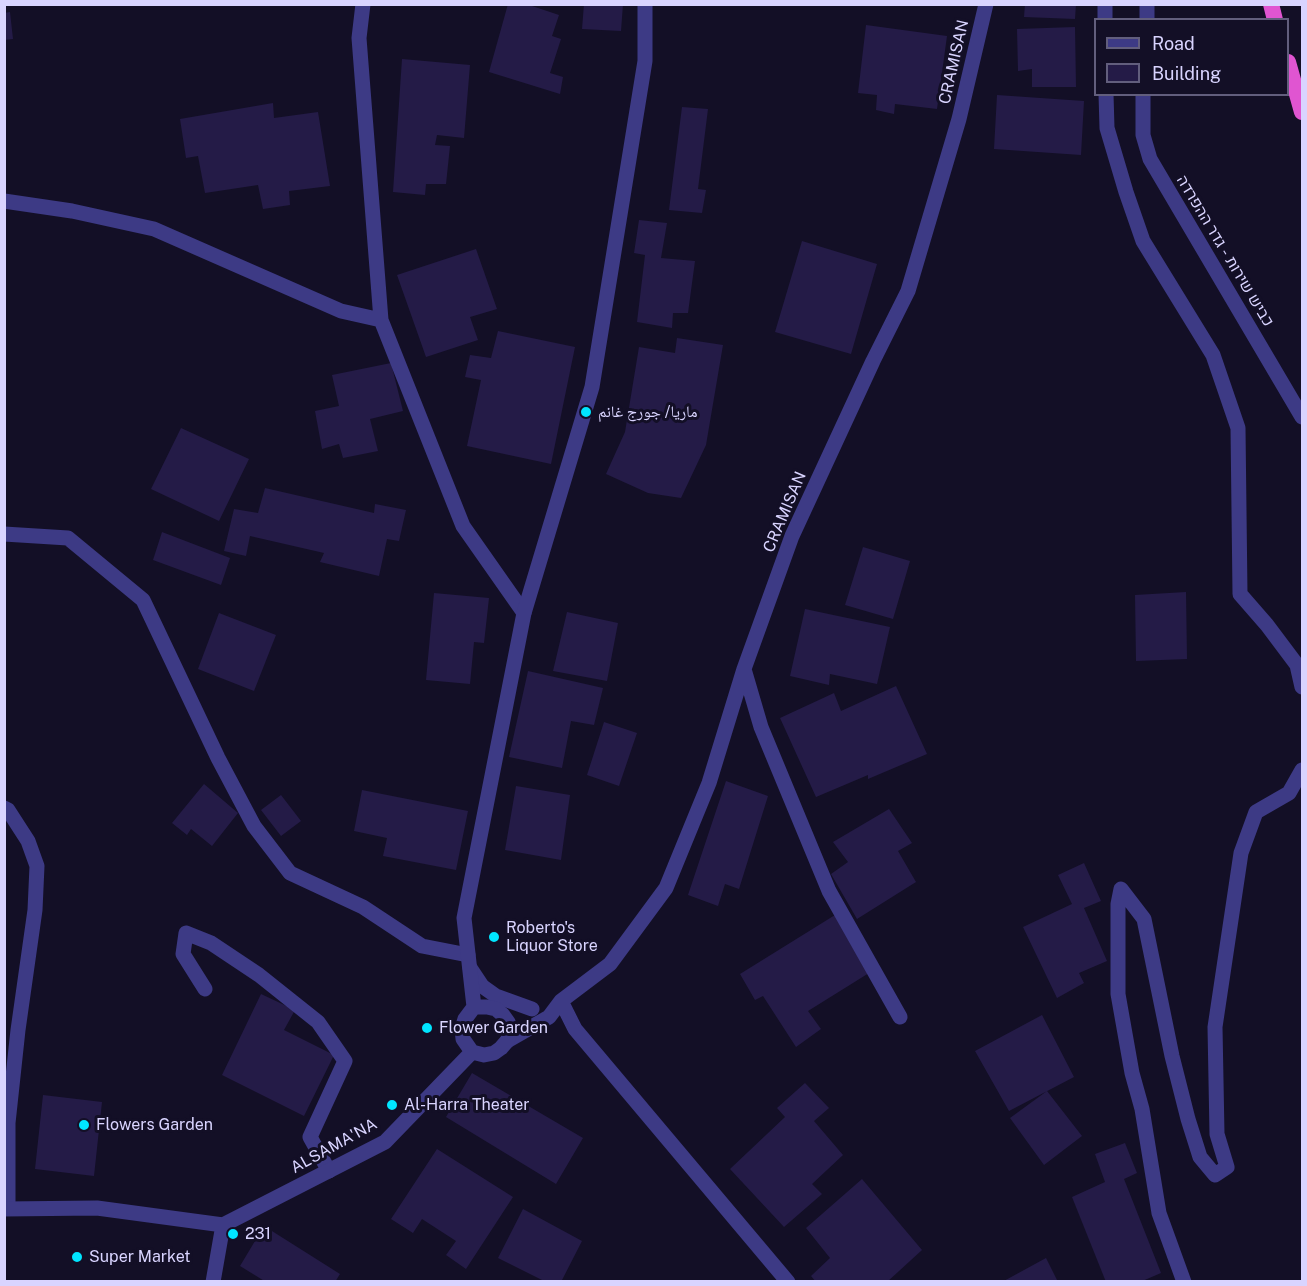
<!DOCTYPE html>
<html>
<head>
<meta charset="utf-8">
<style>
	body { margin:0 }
	#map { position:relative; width:1307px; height:1286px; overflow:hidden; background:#130f26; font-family:"Public Sans",sans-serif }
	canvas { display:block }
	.frame { position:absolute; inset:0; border:6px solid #d9d4ff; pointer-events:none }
	.legend { position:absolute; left:1094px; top:18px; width:195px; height:78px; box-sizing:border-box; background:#130f26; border:2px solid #625e7d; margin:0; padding:8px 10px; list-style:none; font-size:18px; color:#d9d4ff }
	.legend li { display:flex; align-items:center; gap:12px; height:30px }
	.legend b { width:30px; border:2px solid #625e7d }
</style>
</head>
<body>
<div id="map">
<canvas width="1307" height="1286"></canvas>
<div class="frame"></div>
<ul class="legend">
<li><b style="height:8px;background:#3d3a85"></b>Road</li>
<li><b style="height:16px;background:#241b47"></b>Building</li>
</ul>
</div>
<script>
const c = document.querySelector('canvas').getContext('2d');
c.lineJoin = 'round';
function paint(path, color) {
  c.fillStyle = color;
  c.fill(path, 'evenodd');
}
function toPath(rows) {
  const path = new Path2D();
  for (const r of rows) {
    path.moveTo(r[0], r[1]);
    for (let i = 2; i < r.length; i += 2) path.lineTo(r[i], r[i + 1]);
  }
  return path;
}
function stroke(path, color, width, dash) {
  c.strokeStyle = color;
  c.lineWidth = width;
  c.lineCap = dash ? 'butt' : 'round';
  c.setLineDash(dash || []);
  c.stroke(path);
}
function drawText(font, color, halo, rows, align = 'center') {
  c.font = font + ' "Public Sans","Noto Naskh Arabic",Heebo,sans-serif';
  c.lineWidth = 6;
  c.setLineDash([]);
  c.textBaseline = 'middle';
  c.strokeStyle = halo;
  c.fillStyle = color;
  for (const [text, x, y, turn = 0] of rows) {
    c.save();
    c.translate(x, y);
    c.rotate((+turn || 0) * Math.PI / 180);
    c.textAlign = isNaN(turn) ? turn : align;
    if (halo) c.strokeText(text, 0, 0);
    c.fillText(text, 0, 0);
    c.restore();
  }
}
const building = toPath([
	[508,4,526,4,559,15,552,36,561,39,550,73,563,77,560,94,489,72],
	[584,4,623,4,621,31,582,29],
	[1025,4,1076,4,1075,19,1024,17],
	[10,12,13,39,4,40,4,13],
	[866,25,947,36,937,109,895,104,894,114,876,110,877,95,858,93],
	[1075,27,1076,87,1032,87,1032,69,1018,71,1017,29],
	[402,59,470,65,464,138,437,135,435,145,450,146,446,184,426,184,425,195,393,192],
	[997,95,1084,101,1081,155,994,149],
	[273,103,274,118,318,112,330,186,289,191,290,205,263,209,258,185,205,193,198,156,186,158,180,119],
	[682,107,708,109,698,189,706,190,702,213,669,210],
	[639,220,667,223,661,258,695,261,688,313,673,313,672,328,637,322,645,255,634,253],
	[802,241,877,264,851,354,775,332],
	[476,249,497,309,470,317,478,340,426,357,397,275],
	[498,331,575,347,551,464,467,446,481,380,465,377,470,355,491,358],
	[677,338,723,345,706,445,681,498,648,493,606,474,625,432,639,347,675,353],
	[391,363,403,411,370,419,378,451,343,458,339,444,322,449,315,411,339,406,332,375],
	[181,428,249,459,219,521,151,489],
	[265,488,374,513,375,504,406,510,399,541,387,539,379,576,320,562,324,553,250,536,246,556,224,551,234,509,258,513],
	[162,532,230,558,221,585,153,560],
	[863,547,910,561,893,619,845,605],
	[1186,592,1187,659,1136,661,1135,595],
	[434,593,489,598,484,643,474,642,470,684,426,680],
	[805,609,890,627,877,684,830,674,829,685,790,676],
	[567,612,618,623,607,681,553,671],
	[219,613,276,635,254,691,198,669],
	[528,671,603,688,594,725,571,721,562,768,509,757],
	[896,686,927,754,868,779,868,775,816,797,780,718,834,693,841,711],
	[604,722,637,733,619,786,587,775],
	[726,781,768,796,739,889,725,884,718,906,688,895],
	[204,784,238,813,212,846,191,829,187,835,172,823],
	[516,786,570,795,561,860,505,850],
	[362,790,468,811,456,870,383,856,387,838,354,831],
	[281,795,301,821,281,836,261,810],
	[889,809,912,843,898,851,916,882,857,919,831,874,848,862,833,842],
	[1084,863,1101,901,1084,908,1107,961,1079,973,1084,983,1057,998,1023,927,1072,904,1058,875],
	[835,915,869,973,808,1011,821,1029,796,1047,763,996,755,1000,740,974],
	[261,994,295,1010,284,1030,334,1055,304,1116,222,1075],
	[1042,1015,1074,1077,1009,1111,975,1051],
	[472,1073,583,1138,556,1184,446,1117],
	[805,1083,829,1108,814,1121,843,1155,812,1184,822,1194,784,1227,730,1169,785,1117,777,1108],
	[1047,1091,1082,1136,1044,1165,1010,1118],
	[43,1095,102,1102,94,1176,35,1169],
	[1125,1143,1137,1173,1124,1179,1161,1273,1140,1282,1106,1282,1072,1197,1105,1182,1095,1154],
	[437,1149,513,1197,466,1269,446,1255,456,1241,422,1219,413,1233,391,1219],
	[862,1179,922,1250,887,1282,816,1282,811,1276,830,1258,806,1228],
	[523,1209,582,1241,561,1282,546,1282,498,1258],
	[264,1226,340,1274,335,1282,266,1282,240,1266],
	[1046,1258,1058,1282,1002,1282]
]);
const service = toPath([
	[1147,20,1147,4],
	[1143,94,1143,135,1150,159,1302,417]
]);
const minor = toPath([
	[363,4,359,38,381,320,463,526,524,613],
	[1105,4,1105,20],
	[1106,94,1107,128,1126,192,1143,241,1213,355,1238,428,1240,594,1267,625,1297,665,1302,687],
	[4,201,72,211,154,229,341,311,381,320],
	[4,534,68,538,143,600,218,758,254,826,290,873,363,907,422,946,468,955],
	[744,669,761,727,829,891,900,1017],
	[4,808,8,810,28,841,37,866,35,910,18,1030,8,1123,8,1207],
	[470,968,482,986,496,996,532,1009],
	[205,989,183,954,186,933,211,943,259,975,318,1022,345,1061,310,1137,329,1171],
	[561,1001,575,1029,788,1282],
	[507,1041,549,1017,561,1001,610,964,666,888,709,783,744,669,792,536,873,361,908,291,959,119,986,4],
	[213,1282,223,1225],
	[1184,1282,1159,1213,1142,1109,1132,1073,1118,994,1118,904,1121,889,1144,919,1172,1056,1188,1119,1200,1157,1215,1175,1227,1167,1217,1134,1215,1027,1241,853,1256,812,1289,793,1302,770]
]);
const tertiary = toPath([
	[474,1007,487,1007,496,1009,503,1015,508,1022,511,1032,507,1041,501,1048,494,1053,484,1055,472,1052,463,1039,462,1029,465,1019,474,1007,464,918,524,613,592,387,645,61,645,4],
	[4,1209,97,1208,223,1225,385,1142,472,1052]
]);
const trunk = toPath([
	[1271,4,1275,20],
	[1288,62,1302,112]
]);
const markers = [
	[586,412,6,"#00e5ff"],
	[494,937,6,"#00e5ff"],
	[427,1028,6,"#00e5ff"],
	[392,1105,6,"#00e5ff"],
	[84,1125,6,"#00e5ff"],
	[233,1234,6,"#00e5ff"],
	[77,1257,6,"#00e5ff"]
];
const streetNames = [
	["CRAMISAN",954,62,-77],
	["כביש שירות - גדר ההפרדה",1225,251,59],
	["CRAMISAN",785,512,-67],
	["ALSAMA'NA",334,1146,-29]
];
const poiNames = [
	["ماريا/ جورج غانم",598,412],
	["Roberto's",506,928],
	["Liquor Store",506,946],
	["Flower Garden",439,1028],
	["Al-Harra Theater",404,1105],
	["Flowers Garden",96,1125],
	["231",245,1234],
	["Super Market",89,1257]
];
paint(building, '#241b47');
stroke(service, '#3d3a85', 15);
stroke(minor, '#3d3a85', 15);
stroke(tertiary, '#3d3a85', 15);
stroke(trunk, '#e055d1', 16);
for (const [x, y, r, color] of markers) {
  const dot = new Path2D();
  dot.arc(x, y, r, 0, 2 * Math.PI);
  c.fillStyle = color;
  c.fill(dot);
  stroke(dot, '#130f26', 2);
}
drawText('16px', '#d9d4ff', '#130f26', streetNames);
drawText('16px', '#d9d4ff', '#130f26', poiNames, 'left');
</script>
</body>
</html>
